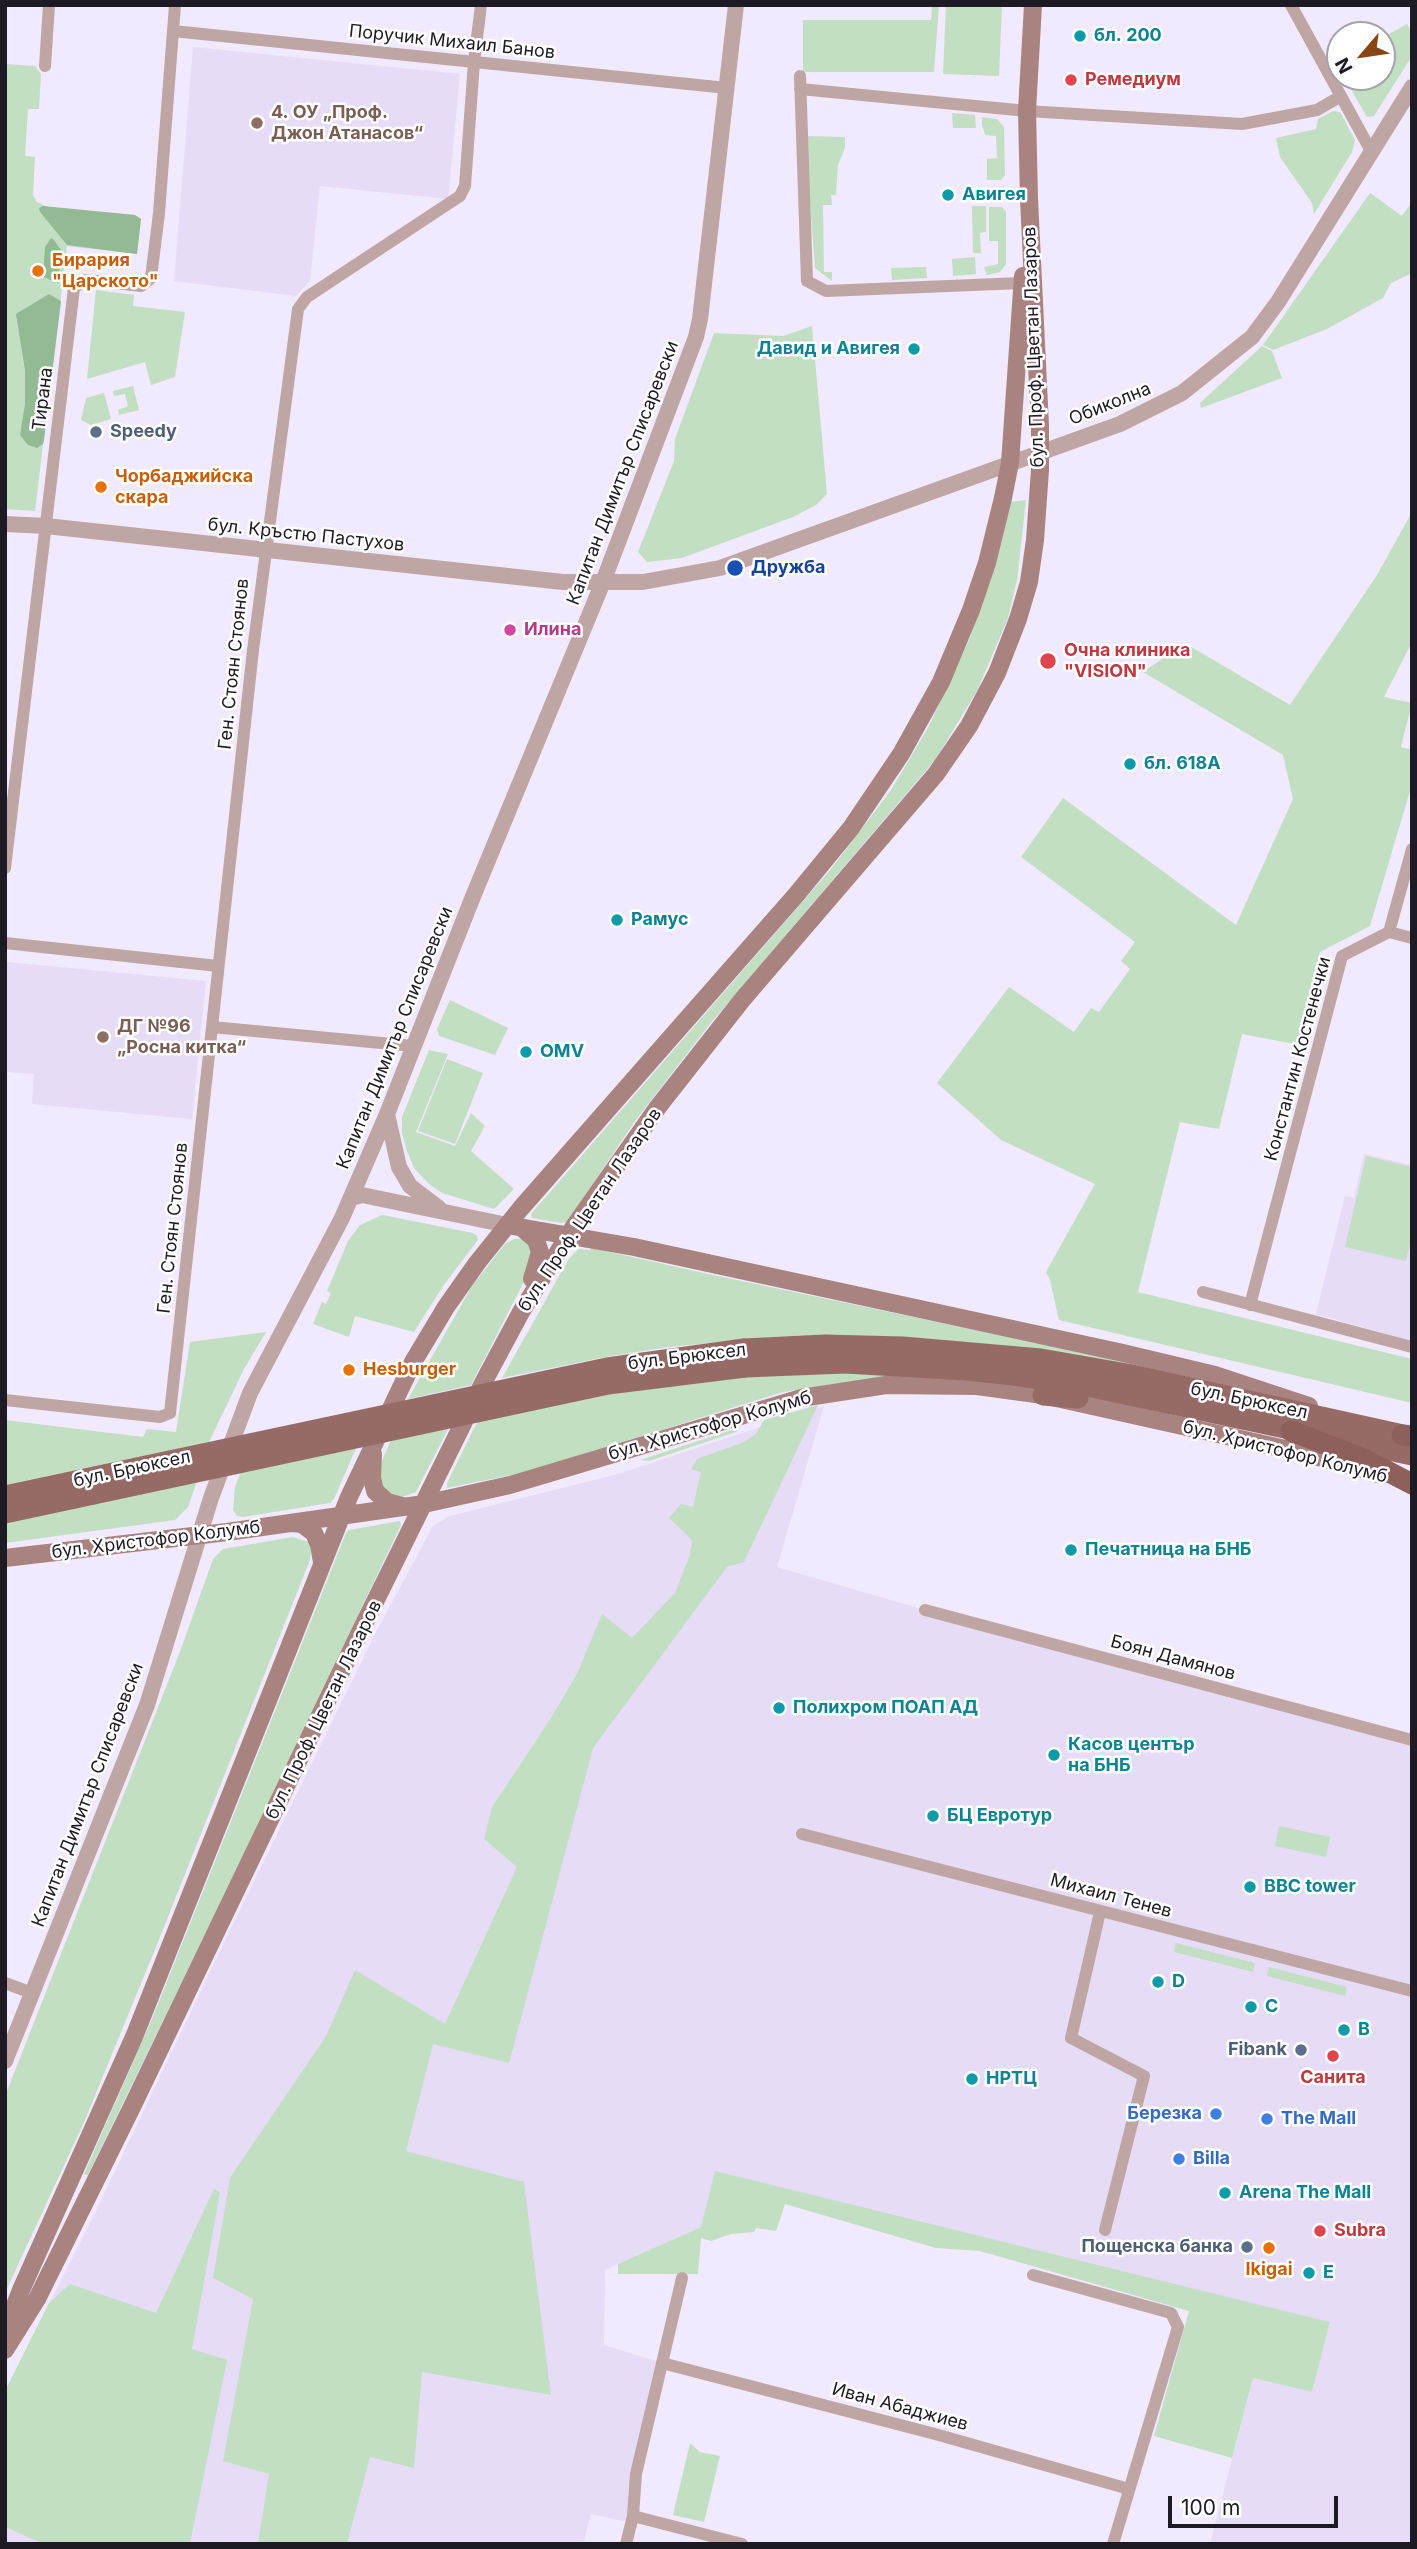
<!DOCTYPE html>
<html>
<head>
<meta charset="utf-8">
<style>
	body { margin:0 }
	#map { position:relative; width:1417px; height:2549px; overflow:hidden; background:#f1e9fd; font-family:Inter,sans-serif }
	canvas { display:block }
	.frame { position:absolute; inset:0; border:7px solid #1e1a23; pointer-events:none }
	.north { position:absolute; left:1326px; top:21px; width:70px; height:70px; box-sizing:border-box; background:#fff; border:2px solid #a5a3a7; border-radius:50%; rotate:241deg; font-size:19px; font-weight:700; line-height:28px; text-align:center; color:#1e1a23 }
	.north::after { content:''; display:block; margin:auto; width:24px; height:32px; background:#884615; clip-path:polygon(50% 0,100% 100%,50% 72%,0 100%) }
	.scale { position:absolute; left:1168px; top:2496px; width:170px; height:32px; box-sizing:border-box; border:4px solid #1e1a23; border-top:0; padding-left:9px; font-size:21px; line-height:24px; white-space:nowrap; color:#1e1a23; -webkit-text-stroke:5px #fff; paint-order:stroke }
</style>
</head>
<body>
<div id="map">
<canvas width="1417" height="2549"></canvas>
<div class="frame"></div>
<div class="north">N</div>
<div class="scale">100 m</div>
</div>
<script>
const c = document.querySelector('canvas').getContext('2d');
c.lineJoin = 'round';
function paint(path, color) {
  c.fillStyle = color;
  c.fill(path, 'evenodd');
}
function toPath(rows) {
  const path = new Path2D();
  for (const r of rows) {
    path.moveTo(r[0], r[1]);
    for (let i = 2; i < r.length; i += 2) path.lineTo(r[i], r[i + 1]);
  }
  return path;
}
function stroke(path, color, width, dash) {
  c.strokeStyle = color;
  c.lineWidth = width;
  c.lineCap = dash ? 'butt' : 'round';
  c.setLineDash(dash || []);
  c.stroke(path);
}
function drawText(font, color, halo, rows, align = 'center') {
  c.font = font + ' Inter,sans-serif';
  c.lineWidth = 5;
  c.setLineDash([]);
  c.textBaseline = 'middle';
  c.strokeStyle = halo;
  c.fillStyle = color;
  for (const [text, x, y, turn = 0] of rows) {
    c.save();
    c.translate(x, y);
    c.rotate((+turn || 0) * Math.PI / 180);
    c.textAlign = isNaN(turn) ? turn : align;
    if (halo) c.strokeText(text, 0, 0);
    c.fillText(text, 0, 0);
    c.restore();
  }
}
const built = toPath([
	[193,47,460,74,448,199,320,186,310,281,296,296,174,281],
	[7,962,206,981,192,1119,32,1104,34,1074,5,1072],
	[1364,1154,1412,1165,1412,1341,1316,1314,1345,1196,1354,1198],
	[824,1406,777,1567,925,1610,1412,1741,1412,2544,1210,2544,1253,2378,1312,2392,1330,2322,715,2172,701,2227,605,2270,604,2345,662,2363,633,2516,623,2521,591,2514,583,2544,5,2544,5,2391,94,2215,215,1961,377,1630,433,1526,450,1516,618,1474]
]);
const green = toPath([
	[932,5,939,5,934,72,803,72,803,20,931,20],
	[946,5,1002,5,999,76,943,74],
	[1407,24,1412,33,1412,56,1374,116,1367,117,1344,77,1382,77,1382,38],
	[5,64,35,66,41,74,39,109,28,109,25,156,35,157,33,195,37,202,49,208,135,215,141,219,137,254,67,246,35,511,5,509],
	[1333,111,1340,112,1355,140,1352,152,1314,214,1312,203,1280,157,1276,138,1316,129,1318,119],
	[952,113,975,115,976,128,953,128],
	[982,117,997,119,1004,127,1005,175,1001,180,987,180,987,159,997,158,996,136,985,135,982,125],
	[805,136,845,137,845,148,838,165,836,195,831,195,832,205,823,205,824,272,832,272,832,281,815,268],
	[1370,193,1402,216,1412,202,1412,273,1391,283,1383,298,1327,329,1273,350,1263,345],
	[972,206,986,206,986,232,980,233,981,253,973,253],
	[989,207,1002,207,1006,212,1006,264,1000,272,987,275,984,267,998,264,998,241,989,241],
	[975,257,976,274,953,276,952,259],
	[926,267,927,278,892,280,891,268],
	[96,290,134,295,133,306,185,312,175,377,151,385,145,362,87,379],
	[812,326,827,494,816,505,793,517,682,558,647,562,638,552,674,461,675,439,714,333,783,336],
	[1262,346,1272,351,1282,378,1201,408,1200,403],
	[133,386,139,410,119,415,118,410,128,406,125,394,114,396,113,391],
	[104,393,111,419,91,425,81,420,86,398],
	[1026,500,1017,580,1008,618,977,691,935,760,709,1025,635,1121,567,1222,562,1223,532,1218,531,1214,831,869,891,790,929,726,969,640,995,568,1011,502],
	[1412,512,1412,642,1384,697,1412,703,1401,747,1412,750,1412,784,1370,926,1320,952,1300,1045,1242,1034,1219,1129,1180,1122,1138,1292,1412,1359,1412,1403,1059,1320,1050,1280,1046,1272,1095,1184,1001,1140,937,1083,1009,987,1074,1032,1091,1008,1099,1012,1130,969,1121,961,1135,942,1021,857,1063,798,1236,925,1293,799,1283,755,1143,672,1172,652,1188,645,1290,705,1377,575],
	[450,1000,508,1028,495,1055,439,1036,437,1029],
	[429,1050,448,1054,416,1132,455,1146,471,1113,485,1126,471,1151,514,1189,494,1209,442,1193,429,1184,414,1168,407,1151,402,1133,402,1117],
	[447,1059,483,1073,455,1144,418,1131],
	[1366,1156,1412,1167,1412,1235,1406,1261,1345,1247],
	[382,1215,473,1233,477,1236,478,1240,443,1286,414,1332,355,1316,349,1337,313,1324,322,1302,326,1304,331,1293,327,1291,348,1241,360,1225],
	[514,1239,523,1239,533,1246,531,1268,471,1385,408,1399,472,1286,505,1244],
	[592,1248,708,1274,1071,1350,1243,1390,1006,1346,908,1338,744,1340,669,1347,611,1356,502,1378,568,1260,578,1249,590,1250],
	[266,1332,244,1369,209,1442,5,1488,5,1420,143,1437,147,1429,176,1432,190,1342],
	[780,1372,872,1372,942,1375,833,1384,783,1392,527,1472,447,1488,447,1483,478,1420,618,1392],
	[818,1405,744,1562,727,1567,593,1748,509,2063,433,2044,406,2151,524,2182,551,2395,422,2372,414,2468,370,2457,347,2544,258,2544,269,2474,223,2461,253,2299,213,2278,230,2178,326,2036,355,1970,445,2024,517,1867,484,1839,492,1807,551,1718,577,1674,602,1614,632,1638,675,1593,690,1555,692,1540,669,1518,681,1504,693,1507,701,1472,691,1469,697,1459,744,1442,756,1434,764,1420],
	[449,1427,416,1492,402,1497,387,1496,376,1474,391,1440],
	[741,1427,736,1432,649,1461,640,1460],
	[357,1446,334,1499,330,1503,243,1517,237,1516,233,1510,235,1487,241,1471],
	[197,1481,188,1507,175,1520,5,1543,5,1522],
	[400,1521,401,1525,219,1906,88,2175,86,2175,84,2174,152,2019,346,1533,349,1530],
	[293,1537,308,1542,311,1549,310,1560,156,1947,85,2120,5,2293,5,2096,181,1649,213,1559,223,1549],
	[1279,1826,1330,1837,1326,1857,1275,1846],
	[1176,1943,1255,1963,1253,1972,1174,1952],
	[1269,1967,1347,1987,1345,1996,1267,1976],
	[715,2171,1330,2322,1312,2392,1253,2378,1232,2458,1154,2436,1189,2311,980,2251,936,2248,785,2204,776,2231,756,2228,754,2232,731,2234,711,2241,701,2238,698,2274,618,2274,618,2264,701,2227],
	[214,2189,220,2192,192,2349,227,2360,190,2544,44,2544,5,2527,5,2391,49,2303,70,2284,156,2313],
	[690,2443,700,2452,720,2456,704,2522,673,2515]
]);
const forest = toPath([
	[43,206,135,215,141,219,137,254,67,245,40,212,39,208],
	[51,238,54,240,61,250,59,276,56,280,50,280,43,276,45,247],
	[49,294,61,301,44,440,43,444,37,448,28,445,20,435,25,404,25,370,16,314]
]);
const minor = toPath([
	[1291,5,1371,151],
	[173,31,727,88],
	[45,66,49,5],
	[800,76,807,281,826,291,1022,283],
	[800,89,1027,111,1242,124,1317,110,1341,96],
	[5,868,74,288,86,280,141,286,151,278,159,213,175,5],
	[1389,932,1412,938],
	[5,943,218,966],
	[212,1027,413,1046],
	[1203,1292,1412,1347],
	[1250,1305,1342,956,1389,932,1412,849],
	[5,1400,160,1417,170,1413,253,650,298,309,307,297,460,196,465,186,474,62,481,5],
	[925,1610,1412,1740],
	[802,1834,1412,1991],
	[1100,1912,1071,2038,1144,2076,1105,2230],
	[5,1983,32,1993],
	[1033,2275,1171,2313,1178,2327,1113,2544],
	[662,2363,935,2434,1129,2489],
	[633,2516,742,2544],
	[626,2544,633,2516,636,2474,682,2278]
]);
const tertiary = toPath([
	[5,524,46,526,563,582,643,582,720,568,1120,424,1182,393,1252,337,1278,302,1412,87],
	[387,1114,399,1167,410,1186,439,1208],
	[351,1198,362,1195,507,1225],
	[5,2061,147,1705,211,1498,250,1393,342,1218,387,1114,474,894,603,582,696,337,700,319,736,5]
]);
const secondary = toPath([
	[507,1225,634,1247,1123,1353,1215,1375,1309,1406],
	[522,1228,536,1240,540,1252,532,1279],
	[373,1454,372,1478,375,1491,387,1502,402,1506],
	[292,1523,302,1524,314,1533,319,1545,322,1562],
	[5,1558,227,1532,424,1504,510,1485,801,1398,886,1385,977,1386,1043,1395,1308,1454,1382,1475],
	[5,2330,21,2290,134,2037,349,1497,413,1362,446,1307,477,1263,521,1208,796,895,851,828,901,754,941,682,971,610,987,563,1003,498,1010,463,1023,276],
	[5,2350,37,2299,131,2109,361,1630,483,1383,521,1312,573,1228,658,1107,742,1000,936,774,969,726,997,673,1018,619,1029,582,1035,540,1040,470,1040,426,1029,199,1027,111,1033,5]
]);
const primary = toPath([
	[744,1349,825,1345,903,1347,1041,1359,1127,1374,1412,1437],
	[745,1367,845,1363,966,1370,1014,1375,1087,1386,1412,1455],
	[1043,1395,1078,1398]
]);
const trunk = toPath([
	[1291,1431,1364,1459,1412,1484],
	[1402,1435,1412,1436]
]);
const primaryBridge = toPath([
	[5,1496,607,1368,744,1349],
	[5,1513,608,1384,745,1367]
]);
const markers = [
	[1080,36,7,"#0f9aa8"],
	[1071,80,7,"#e0444e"],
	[257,123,7,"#8d6e63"],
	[948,195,7,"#0f9aa8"],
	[38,271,7,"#e8710a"],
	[914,349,7,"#0f9aa8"],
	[96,432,7,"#5c6f8a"],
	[101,487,7,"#e8710a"],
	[735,568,9,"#1a4fb4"],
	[510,630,7,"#d1479c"],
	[1048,661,9,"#e0444e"],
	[1130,764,7,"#0f9aa8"],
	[617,920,7,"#0f9aa8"],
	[103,1037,7,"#8d6e63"],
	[526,1052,7,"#0f9aa8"],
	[349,1370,7,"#e8710a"],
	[1071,1550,7,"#0f9aa8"],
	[779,1708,7,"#0f9aa8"],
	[1054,1755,7,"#0f9aa8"],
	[933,1816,7,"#0f9aa8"],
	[1250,1887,7,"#0f9aa8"],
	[1158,1982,7,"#0f9aa8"],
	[1251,2007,7,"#0f9aa8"],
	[1344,2030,7,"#0f9aa8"],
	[1301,2050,7,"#5c6f8a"],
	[1333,2056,7,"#e0444e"],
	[972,2079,7,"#0f9aa8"],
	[1216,2114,7,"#3f7fe0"],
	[1267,2119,7,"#3f7fe0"],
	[1179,2159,7,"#3f7fe0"],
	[1225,2193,7,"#0f9aa8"],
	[1320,2231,7,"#e0444e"],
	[1247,2247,7,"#5c6f8a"],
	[1269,2248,7,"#e8710a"],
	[1309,2273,7,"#0f9aa8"]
];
const cultureNames = [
	["бл. 200",1094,36],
	["Авигея",962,195],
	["Давид и Авигея",900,349,"right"],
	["бл. 618А",1144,764],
	["Рамус",631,920],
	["OMV",540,1052],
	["Печатница на БНБ",1085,1550],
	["Полихром ПОАП АД",793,1708],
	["Касов център",1068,1745],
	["на БНБ",1068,1766],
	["БЦ Евротур",947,1816],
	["BBC tower",1264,1887],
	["D",1172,1982],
	["C",1265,2007],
	["B",1358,2030],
	["НРТЦ",986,2079],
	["Arena The Mall",1239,2193],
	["E",1323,2273]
];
const streetNames = [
	["Поручик Михаил Банов",452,42,6],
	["бул. Проф. Цветан Лазаров",1034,347,-92],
	["Тирана",43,399,-83],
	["Обиколна",1110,404,-22],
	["Капитан Димитър Списаревски",623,473,-69],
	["бул. Кръстю Пастухов",306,535,6],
	["Ген. Стоян Стоянов",234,664,-84],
	["Капитан Димитър Списаревски",395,1038,-68],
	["Константин Костенечки",1298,1059,-75],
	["бул. Проф. Цветан Лазаров",590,1210,-56],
	["Ген. Стоян Стоянов",173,1228,-84],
	["бул. Брюксел",687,1357,-7],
	["бул. Брюксел",1249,1401,12],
	["бул. Христофор Колумб",710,1426,-16],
	["бул. Христофор Колумб",1285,1452,14],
	["бул. Брюксел",132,1469,-12],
	["бул. Христофор Колумб",156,1540,-7],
	["Боян Дамянов",1173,1658,15],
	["бул. Проф. Цветан Лазаров",324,1710,-64],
	["Капитан Димитър Списаревски",88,1795,-69],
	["Михаил Тенев",1111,1896,15],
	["Иван Абаджиев",900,2407,15]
];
const healthNames = [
	["Ремедиум",1085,80],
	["Очна клиника",1064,651],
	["\"VISION\"",1064,672],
	["Санита",1333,2078,"center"],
	["Subra",1334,2231]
];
const educationNames = [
	["4. ОУ „Проф.",271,113],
	["Джон Атанасов“",271,134],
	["ДГ №96",117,1027],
	["„Росна китка“",117,1048]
];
const foodNames = [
	["Бирария",52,261],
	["\"Царското\"",52,282],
	["Чорбаджийска",115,477],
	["скара",115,498],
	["Hesburger",363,1370],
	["Ikigai",1269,2270,"center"]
];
const serviceNames = [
	["Speedy",110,432,"left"],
	["Fibank",1287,2050],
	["Пощенска банка",1233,2247]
];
const transitNames = [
	["Дружба",751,568]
];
const hotelNames = [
	["Илина",524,630]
];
const shopNames = [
	["Березка",1202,2114,"right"],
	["The Mall",1281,2119],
	["Billa",1193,2159]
];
paint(built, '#e6dcf6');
paint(green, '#c2dfc3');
paint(forest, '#93ba95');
stroke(minor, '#bfa6a4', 12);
stroke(tertiary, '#bfa6a4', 16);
stroke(secondary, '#a88380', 18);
stroke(primary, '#966b67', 21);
stroke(trunk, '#8e605c', 21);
stroke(primaryBridge, '#966b67', 21);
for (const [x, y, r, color] of markers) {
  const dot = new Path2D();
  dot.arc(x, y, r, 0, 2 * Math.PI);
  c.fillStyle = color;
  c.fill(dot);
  stroke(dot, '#fff', 2.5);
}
drawText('bold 18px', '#0d838f', '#fff', cultureNames, 'left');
drawText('18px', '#1e1a23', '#fff', streetNames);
drawText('bold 18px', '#be3a42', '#fff', healthNames, 'left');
drawText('bold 18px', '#785e54', '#fff', educationNames, 'left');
drawText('bold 18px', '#c56008', '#fff', foodNames, 'left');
drawText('bold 18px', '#4e5e75', '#fff', serviceNames, 'right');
drawText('bold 18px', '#164399', '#fff', transitNames, 'left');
drawText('bold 18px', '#b23c85', '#fff', hotelNames, 'left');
drawText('bold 18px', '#366cbe', '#fff', shopNames, 'left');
</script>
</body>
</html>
